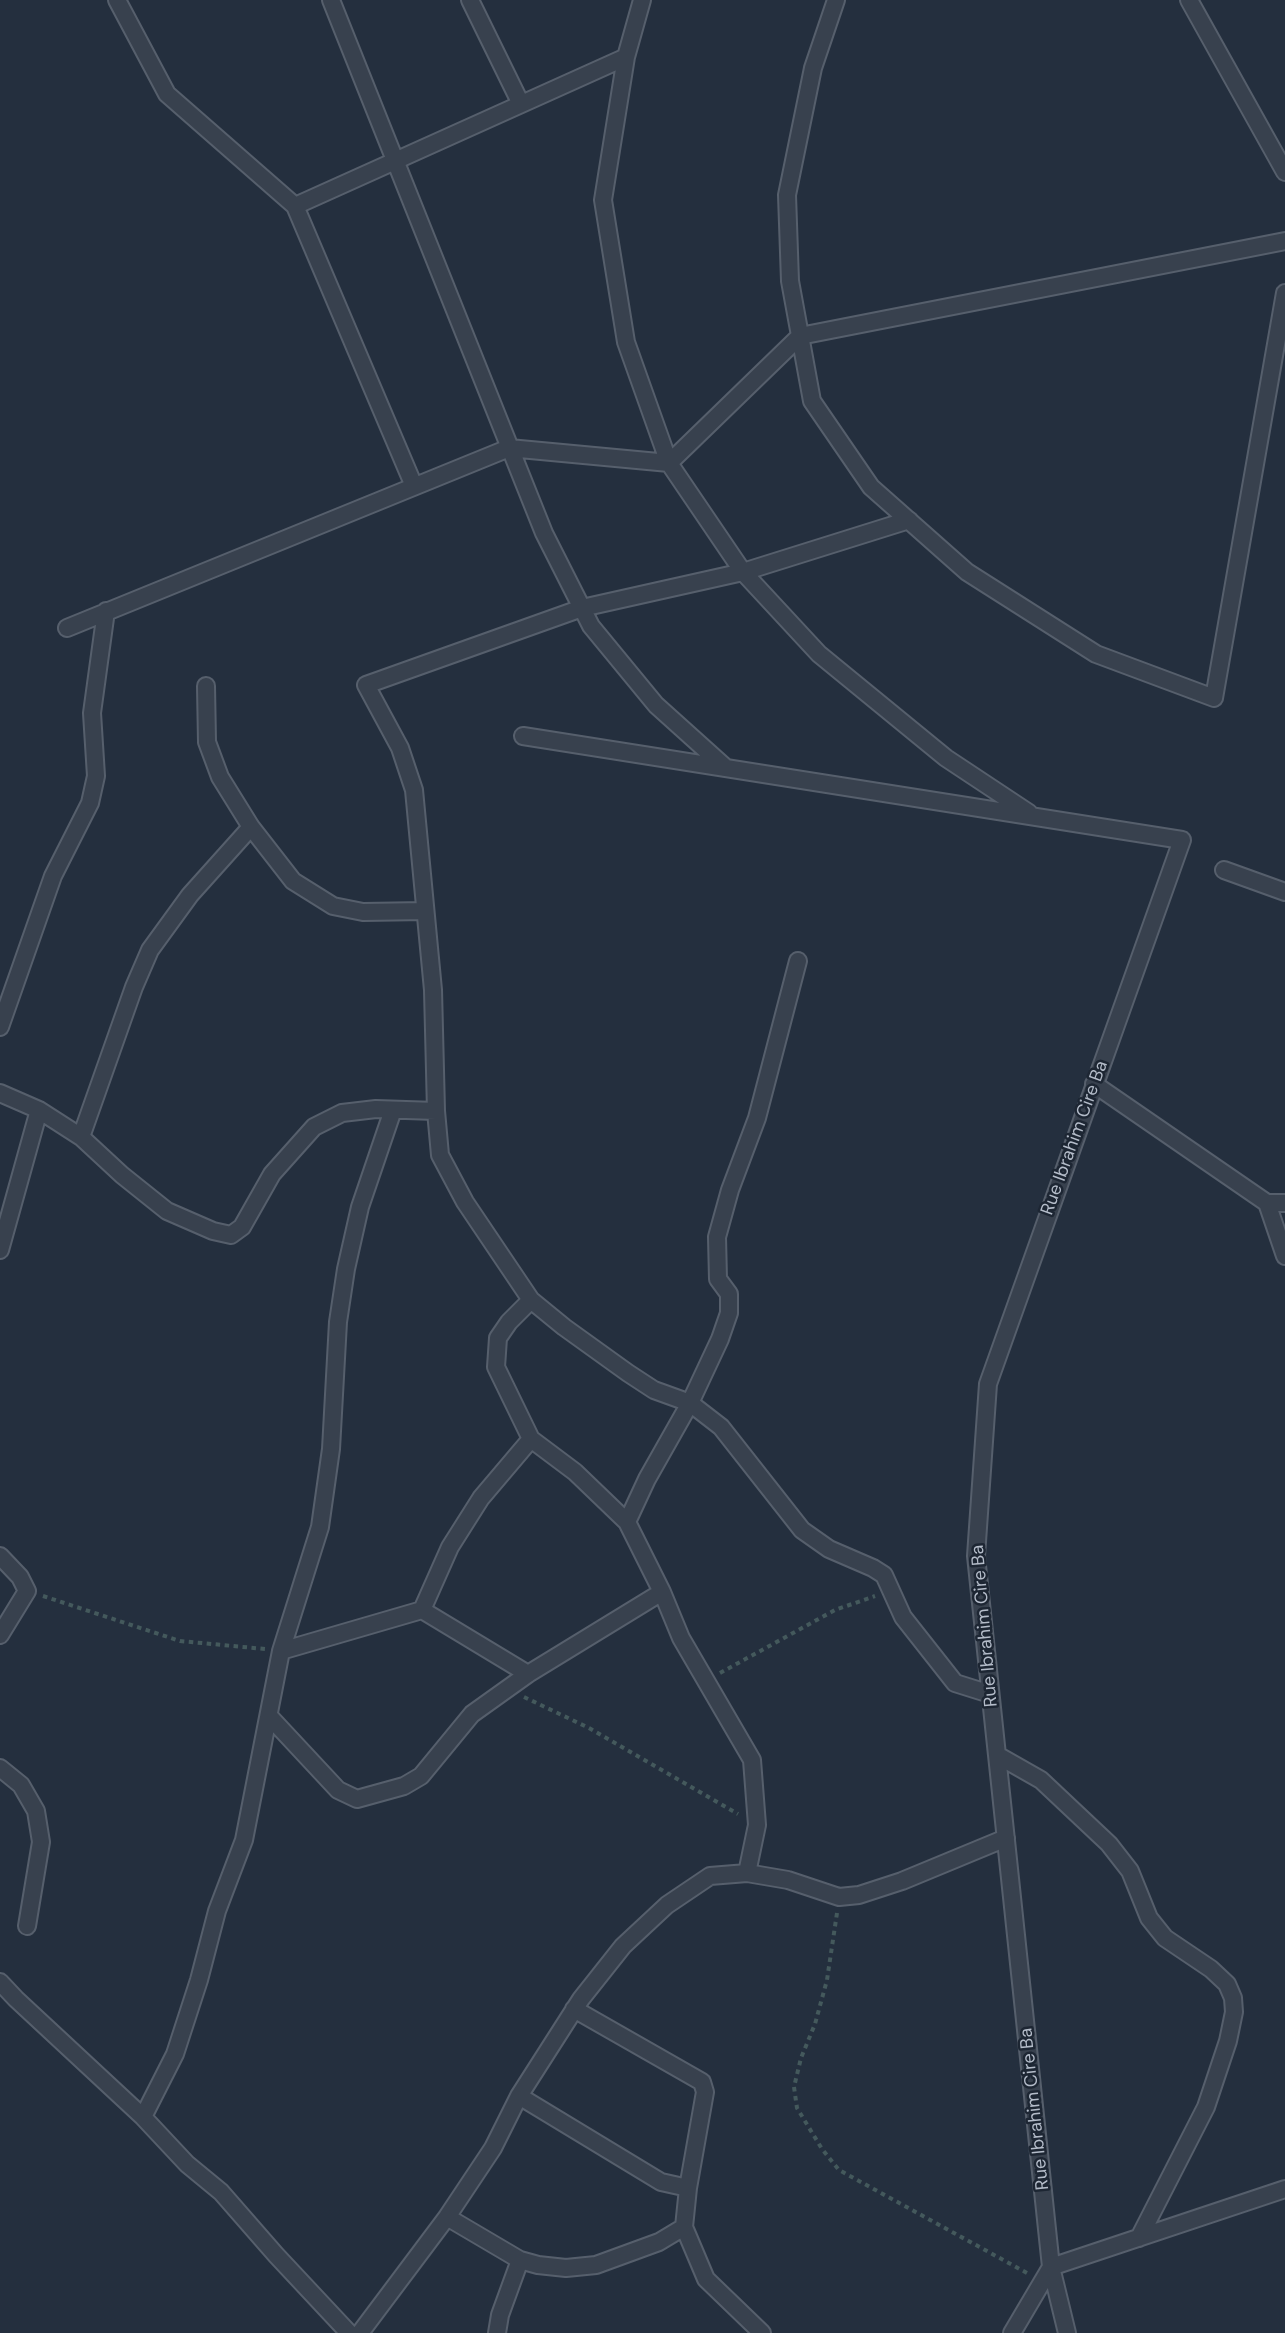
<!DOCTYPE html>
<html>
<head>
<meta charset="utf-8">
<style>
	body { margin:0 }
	canvas { display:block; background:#242f3e }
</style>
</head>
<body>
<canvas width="1285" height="2333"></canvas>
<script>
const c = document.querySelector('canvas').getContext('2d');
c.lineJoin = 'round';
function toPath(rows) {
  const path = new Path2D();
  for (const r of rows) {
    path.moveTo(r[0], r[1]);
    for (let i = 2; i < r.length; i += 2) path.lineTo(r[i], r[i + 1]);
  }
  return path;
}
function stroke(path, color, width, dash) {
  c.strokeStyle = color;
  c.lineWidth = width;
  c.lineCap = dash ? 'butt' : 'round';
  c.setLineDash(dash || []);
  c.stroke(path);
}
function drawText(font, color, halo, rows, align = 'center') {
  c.font = font + ' "DM Sans",sans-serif';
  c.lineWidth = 5;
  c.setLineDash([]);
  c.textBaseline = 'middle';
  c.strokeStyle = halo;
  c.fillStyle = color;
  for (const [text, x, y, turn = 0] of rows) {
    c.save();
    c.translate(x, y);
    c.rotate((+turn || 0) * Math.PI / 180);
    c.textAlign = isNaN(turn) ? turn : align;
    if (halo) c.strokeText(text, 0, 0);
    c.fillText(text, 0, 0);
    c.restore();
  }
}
const path = toPath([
	[43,1596,180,1641,265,1649],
	[720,1673,835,1610,875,1596],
	[524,1697,589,1728,738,1814],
	[837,1913,827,1980,815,2024,801,2058,794,2087,797,2108,822,2149,839,2170,1027,2273]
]);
const street = toPath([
	[117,0,167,94,295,206,414,486],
	[331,0,544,533,591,626,656,705,726,768],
	[470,0,521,104],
	[642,0,626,57,603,200,626,342,669,463,743,572,819,654,946,758,1029,813],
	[836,0,813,68,787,195,790,281,812,401,871,487,967,572,1096,654,1214,698,1285,293],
	[1189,0,1285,172],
	[295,206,626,57],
	[909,520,743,572,582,608,366,685,400,748,414,790,433,990,436,1111,440,1155,465,1202,531,1300,564,1327,628,1373,654,1390,690,1403,721,1427,802,1530,829,1549,873,1568,884,1575,903,1617,955,1683,990,1694],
	[67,628,509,448,669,463,800,336,1285,241],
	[206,686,207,742,220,777,251,827,293,881,333,906,363,912,425,911],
	[523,736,1182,840,988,1384,976,1556,1051,2267,1067,2333],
	[1224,870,1285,892],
	[0,1027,53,876,90,803,96,776,92,713,106,611],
	[1094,1084,1267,1203,1285,1203],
	[0,1093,39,1110,81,1137,122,1175,167,1211,213,1231,231,1235,242,1227,272,1174,314,1127,342,1113,376,1109,436,1111],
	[81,1137,134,987,150,950,190,895,251,827],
	[1267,1203,1285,1256],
	[0,1250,39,1110],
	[627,1522,647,1479,690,1403,720,1339,729,1313,729,1294,718,1279,717,1237,730,1190,757,1118,798,961],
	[0,1556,20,1577,27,1591,0,1635],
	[422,1610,528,1674],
	[281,1651,422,1610,450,1547,481,1498,531,1439],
	[269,1716,338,1790,357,1799,404,1786,421,1776,472,1714,528,1674,662,1592],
	[997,1755,1041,1780,1109,1844,1130,1871,1149,1918,1165,1938,1211,1969,1227,1984,1233,1998,1234,2012,1228,2041,1206,2107,1139,2238],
	[0,1768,21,1785,36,1811,41,1842,27,1926],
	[747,1873,788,1880,839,1897,859,1895,902,1881,1006,1838],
	[0,1982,16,1999,143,2117,187,2164,221,2192,276,2255,349,2333],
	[574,2009,702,2082,705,2092,688,2188,684,2227,706,2279,762,2333],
	[519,2096,661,2182,688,2188],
	[143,2117,175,2054,199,1980,217,1911,244,1840,281,1651,320,1527,331,1449,338,1322,346,1269,360,1207,393,1110],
	[447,2217,520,2260,538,2265,566,2268,596,2265,659,2242,684,2227],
	[360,2333,447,2217,493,2148,519,2096,581,1999,623,1946,667,1905,710,1876,747,1873,757,1825,752,1760,681,1638,662,1592,627,1522,575,1472,531,1439,496,1367,498,1338,509,1322,531,1300],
	[497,2333,500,2315,520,2260],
	[1012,2333,1051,2267,1285,2189]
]);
const streetNames = [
	["Rue Ibrahim Cire Ba",1075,1138,-70],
	["Rue Ibrahim Cire Ba",985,1626,-95],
	["Rue Ibrahim Cire Ba",1035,2109,-96]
];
stroke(street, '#565f6c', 20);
stroke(path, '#44595c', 4, [4.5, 4.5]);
stroke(street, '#38414e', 16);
drawText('18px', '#b4bcc9', '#1d2633', streetNames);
</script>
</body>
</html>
